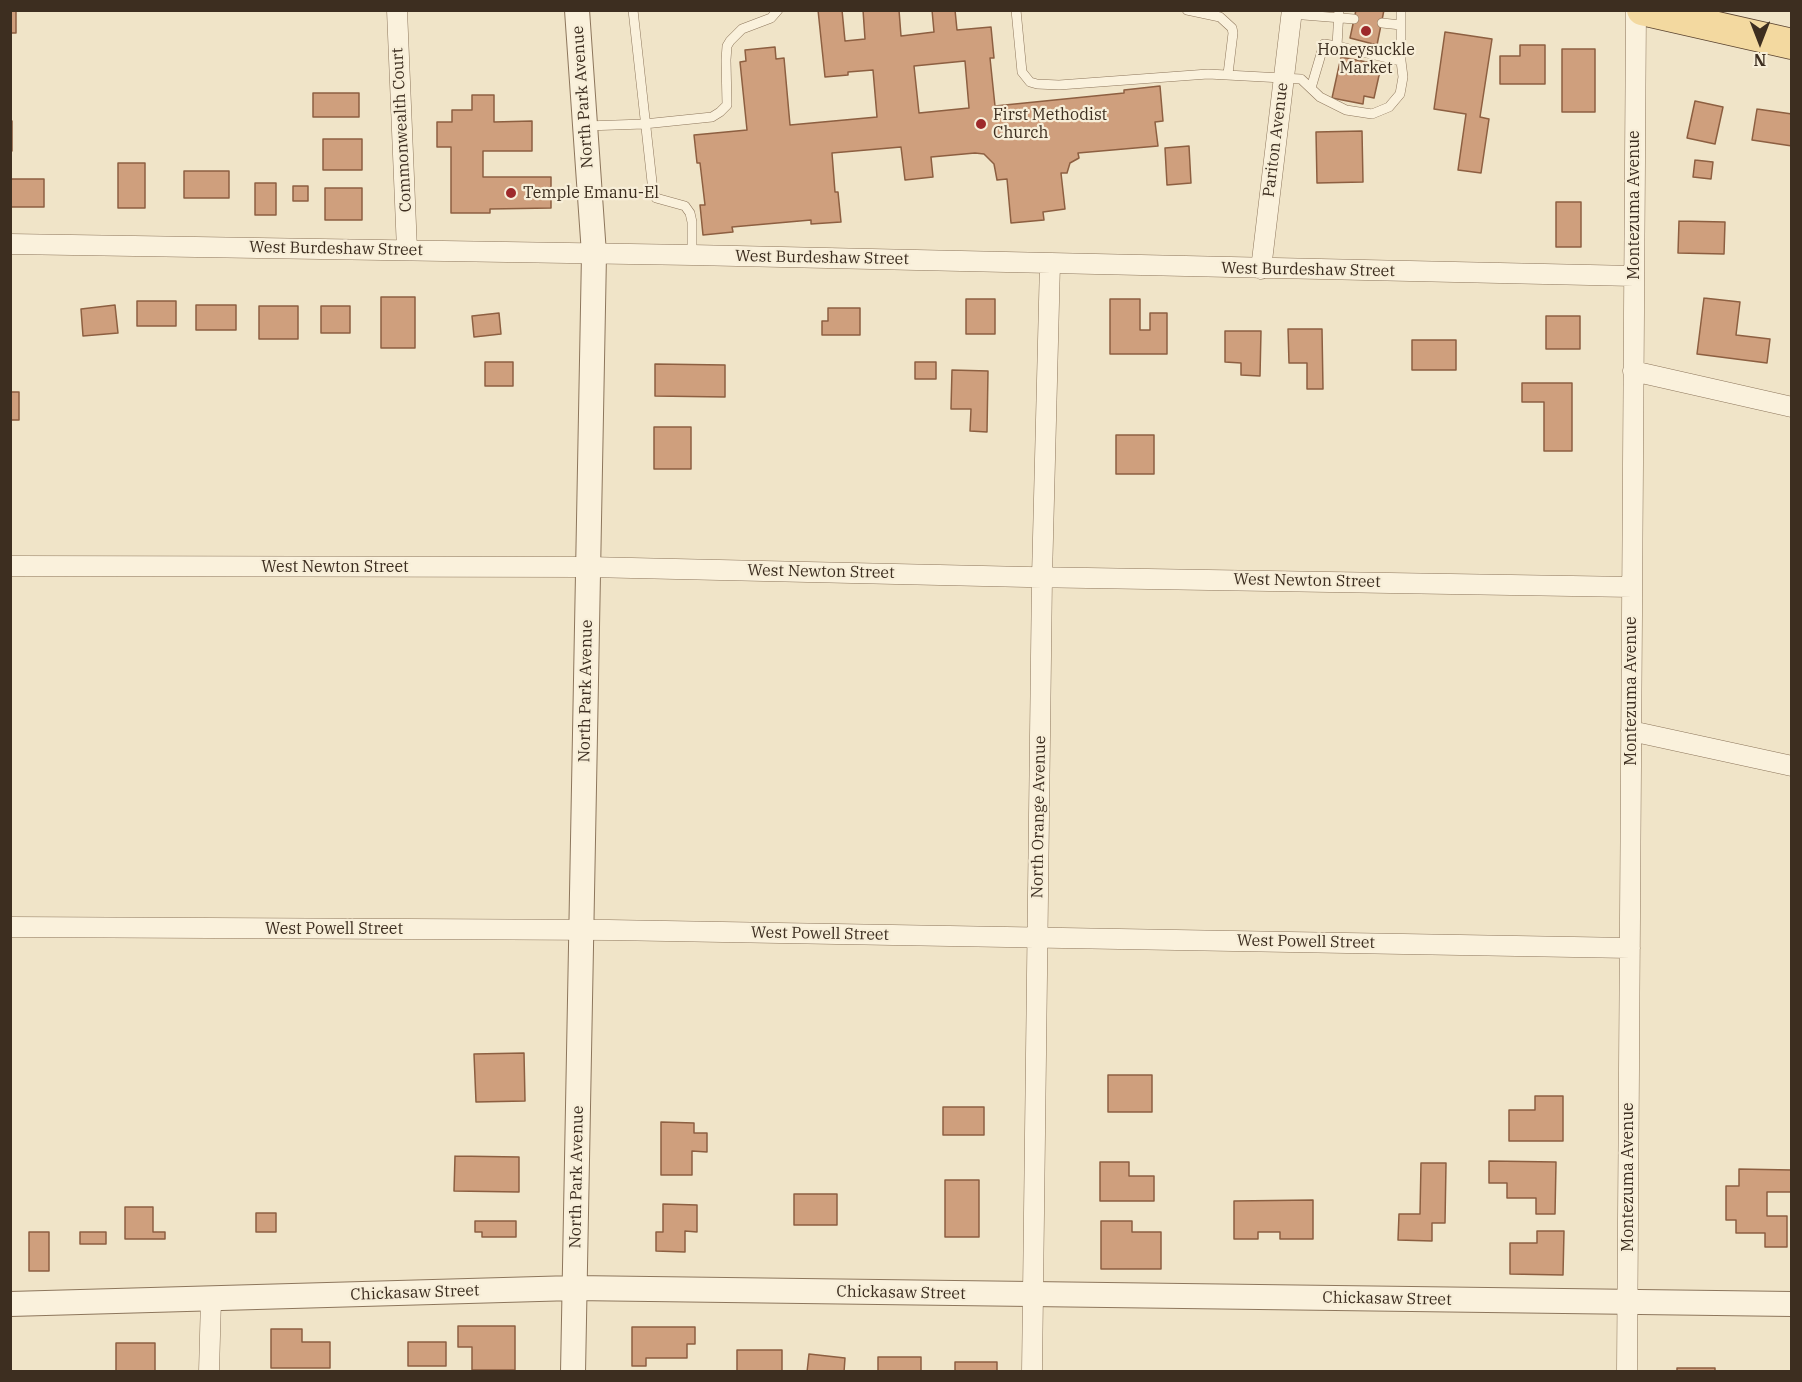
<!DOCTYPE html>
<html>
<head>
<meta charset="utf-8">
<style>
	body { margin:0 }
	#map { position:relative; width:1802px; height:1382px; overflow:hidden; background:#f0e4c8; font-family:"IBM Plex Serif",serif }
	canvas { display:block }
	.frame { position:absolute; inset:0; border:12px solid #3d2e20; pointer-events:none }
	.north { position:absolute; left:1730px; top:12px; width:60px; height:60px; -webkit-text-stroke:4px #f7eed8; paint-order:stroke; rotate:180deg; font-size:16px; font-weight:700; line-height:24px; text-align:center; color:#3d2e20 }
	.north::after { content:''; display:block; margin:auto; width:21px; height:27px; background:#3d2e20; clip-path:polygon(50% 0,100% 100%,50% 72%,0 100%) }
</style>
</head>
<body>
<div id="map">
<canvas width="1802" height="1382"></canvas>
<div class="frame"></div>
<div class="north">N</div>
</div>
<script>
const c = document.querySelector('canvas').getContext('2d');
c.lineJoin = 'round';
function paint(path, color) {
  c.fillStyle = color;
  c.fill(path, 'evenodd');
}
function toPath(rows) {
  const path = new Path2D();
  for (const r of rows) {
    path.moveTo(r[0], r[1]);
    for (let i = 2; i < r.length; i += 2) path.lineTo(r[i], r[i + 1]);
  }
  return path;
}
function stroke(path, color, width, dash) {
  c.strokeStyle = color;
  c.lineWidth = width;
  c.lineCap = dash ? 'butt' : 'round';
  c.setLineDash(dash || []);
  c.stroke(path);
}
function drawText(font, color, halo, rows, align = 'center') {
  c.font = font + ' "IBM Plex Serif",serif';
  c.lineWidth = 4.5;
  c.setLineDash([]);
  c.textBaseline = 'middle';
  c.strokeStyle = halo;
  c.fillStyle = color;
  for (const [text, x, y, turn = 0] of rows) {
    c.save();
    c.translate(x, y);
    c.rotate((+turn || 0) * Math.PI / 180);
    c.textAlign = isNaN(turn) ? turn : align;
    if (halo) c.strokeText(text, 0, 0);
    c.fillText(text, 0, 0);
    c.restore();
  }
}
const building = toPath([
	[10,10,16,10,16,33,10,33,10,10],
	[818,10,842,10,845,41,865,39,863,10,899,10,901,36,934,32,932,10,955,10,957,30,991,27,994,58,990,58,995,106,1124,93,1124,90,1160,86,1163,121,1155,122,1158,146,1078,153,1079,158,1070,163,1067,173,1061,173,1065,209,1043,212,1044,220,1011,223,1007,179,997,180,994,164,984,154,975,153,931,157,933,177,905,180,901,147,832,153,835,192,838,192,841,222,811,224,811,220,732,227,733,232,703,235,700,205,705,205,700,163,697,163,694,135,747,130,740,62,746,61,745,50,775,47,776,59,784,58,790,125,877,117,873,70,848,72,848,75,825,77,818,10],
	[965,61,969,108,919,113,914,66,965,61],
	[1356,10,1384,10,1377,45,1350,38,1356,10],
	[1445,32,1492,39,1480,117,1489,119,1481,173,1458,170,1466,114,1434,109,1445,32],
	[1520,45,1545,45,1545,84,1500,84,1500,56,1520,56,1520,45],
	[1562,49,1595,49,1595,112,1562,112,1562,49],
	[1341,57,1372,63,1371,69,1380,71,1374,98,1364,96,1363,104,1332,98,1341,57],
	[313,93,359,93,359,117,313,117,313,93],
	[472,95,494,95,494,122,532,121,532,151,483,151,483,177,551,177,551,208,490,209,490,213,451,213,451,147,437,147,437,122,452,122,452,110,472,110,472,95],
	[1695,101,1723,107,1715,144,1687,138,1695,101],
	[1757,109,1792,114,1792,146,1752,140,1757,109],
	[10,121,12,121,12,151,10,151,10,121],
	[1362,131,1363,182,1317,183,1316,132,1362,131],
	[323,139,362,139,362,170,323,170,323,139],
	[1189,146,1191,183,1167,185,1165,148,1189,146],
	[1695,160,1713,162,1711,179,1693,177,1695,160],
	[118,163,145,163,145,208,118,208,118,163],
	[184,171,229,171,229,198,184,198,184,171],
	[10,179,44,179,44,207,10,207,10,179],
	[255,183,276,183,276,215,255,215,255,183],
	[293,186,308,186,308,201,293,201,293,186],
	[325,188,362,188,362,220,325,220,325,188],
	[1556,202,1581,202,1581,247,1556,247,1556,202],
	[1679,221,1725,222,1724,254,1678,253,1679,221],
	[381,297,415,297,415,348,381,348,381,297],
	[1704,298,1740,302,1736,335,1770,339,1767,363,1697,354,1704,298],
	[966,299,995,299,995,334,966,334,966,299],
	[1110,299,1140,299,1140,330,1150,330,1150,313,1167,313,1167,354,1110,354,1110,299],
	[137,301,176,301,176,326,137,326,137,301],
	[115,305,118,333,83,336,81,309,115,305],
	[196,305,236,305,236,330,196,330,196,305],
	[259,306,298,306,298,339,259,339,259,306],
	[321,306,350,306,350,333,321,333,321,306],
	[828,308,860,308,860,335,822,335,822,321,828,321,828,308],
	[499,313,501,334,474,337,472,316,499,313],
	[1546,316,1580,316,1580,349,1546,349,1546,316],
	[1288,329,1322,329,1323,389,1307,389,1307,363,1289,363,1288,329],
	[1225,331,1261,331,1260,376,1241,375,1241,363,1225,362,1225,331],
	[1412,340,1456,340,1456,370,1412,370,1412,340],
	[485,362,513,362,513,386,485,386,485,362],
	[915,362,936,362,936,379,915,379,915,362],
	[655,364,725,365,725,397,655,396,655,364],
	[952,370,988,371,987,432,970,431,971,409,951,409,952,370],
	[1522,383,1572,383,1572,451,1544,451,1544,402,1522,402,1522,383],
	[10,392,19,392,19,420,10,420,10,392],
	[654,427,691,427,691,469,654,469,654,427],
	[1116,435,1154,435,1154,474,1116,474,1116,435],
	[524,1053,525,1101,476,1102,474,1054,524,1053],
	[1108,1075,1152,1075,1152,1112,1108,1112,1108,1075],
	[1535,1096,1563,1096,1563,1141,1509,1141,1509,1110,1535,1110,1535,1096],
	[943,1107,984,1107,984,1135,943,1135,943,1107],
	[661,1122,694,1123,694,1133,707,1133,707,1152,692,1151,692,1175,661,1175,661,1122],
	[455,1156,519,1157,519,1192,454,1191,455,1156],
	[1489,1161,1556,1162,1555,1214,1536,1214,1536,1198,1507,1198,1507,1183,1489,1183,1489,1161],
	[1100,1162,1129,1162,1129,1176,1154,1176,1154,1201,1100,1201,1100,1162],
	[1421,1163,1446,1163,1445,1223,1432,1223,1432,1241,1398,1240,1399,1214,1420,1214,1421,1163],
	[1739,1169,1791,1170,1791,1192,1767,1192,1767,1216,1787,1216,1787,1247,1765,1247,1765,1233,1736,1233,1736,1220,1726,1220,1726,1186,1739,1186,1739,1169],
	[945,1180,979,1180,979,1237,945,1237,945,1180],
	[794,1194,837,1194,837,1225,794,1225,794,1194],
	[1313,1200,1313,1239,1280,1239,1280,1232,1258,1232,1258,1239,1234,1239,1234,1201,1313,1200],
	[663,1204,697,1205,697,1232,685,1231,685,1252,656,1251,656,1232,663,1232,663,1204],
	[125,1207,153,1207,153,1232,165,1232,165,1239,125,1239,125,1207],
	[256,1213,276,1213,276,1232,256,1232,256,1213],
	[475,1221,516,1221,516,1237,482,1237,482,1232,475,1232,475,1221],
	[1101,1221,1132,1221,1132,1232,1161,1232,1161,1269,1101,1269,1101,1221],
	[1537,1231,1564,1231,1563,1275,1510,1274,1510,1243,1537,1243,1537,1231],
	[29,1232,49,1232,49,1271,29,1271,29,1232],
	[80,1232,106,1232,106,1244,80,1244,80,1232],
	[458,1326,515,1326,515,1370,472,1370,472,1347,458,1347,458,1326],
	[632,1327,695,1327,695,1344,687,1344,687,1358,646,1358,646,1366,632,1366,632,1327],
	[271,1329,302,1329,302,1342,330,1342,330,1368,271,1368,271,1329],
	[408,1342,446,1342,446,1366,408,1366,408,1342],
	[116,1343,155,1343,155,1372,116,1372,116,1343],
	[737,1350,782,1350,782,1372,737,1372,737,1350],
	[809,1354,845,1358,844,1372,807,1372,809,1354],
	[878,1357,921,1357,921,1372,878,1372,878,1357],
	[955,1362,997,1362,997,1372,955,1372,955,1362],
	[1677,1368,1715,1368,1715,1372,1677,1372,1677,1368]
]);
const service = toPath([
	[633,10,653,191,656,198,685,206,690,213,692,222,692,255],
	[1016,10,1022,72,1030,82,1037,84,1059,85,1208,74,1301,79,1320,97,1346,110,1372,114,1389,107,1400,94,1403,77,1401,61],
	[1187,10,1220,17,1232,28,1233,33,1228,74],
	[1339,10,1337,46,1401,61,1401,10],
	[1291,14,1354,19],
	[1382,23,1401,25],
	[1311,88,1324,44,1337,46],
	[586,126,644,124,712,117,720,112,727,105,726,60,727,46,730,41,742,29,771,18,778,10]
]);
const minor = toPath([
	[397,10,407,250],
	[10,244,692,255,1634,276],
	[1261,269,1292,10],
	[1633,371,1792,407],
	[10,566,588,567,1027,577,1632,587],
	[1631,731,1792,766],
	[10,927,609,930,1630,948],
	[209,1372,211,1299],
	[1032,1372,1042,577,1050,263],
	[1627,1372,1636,10]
]);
const tertiary = toPath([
	[10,1304,574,1288,1792,1304],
	[573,1372,594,254,577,10]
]);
const primary = toPath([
	[1642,10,1792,44]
]);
const markers = [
	[1366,31,6,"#9e2a2b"],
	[981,124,6,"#9e2a2b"],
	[511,193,6,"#9e2a2b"]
];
const poiNames = [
	["Honeysuckle",1366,50,"center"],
	["Market",1366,68,"center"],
	["First Methodist",993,115],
	["Church",993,133],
	["Temple Emanu-El",523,193]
];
const streetNames = [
	["North Park Avenue",583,97,-94],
	["Commonwealth Court",402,130,-93],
	["Pariton Avenue",1276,140,-83],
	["Montezuma Avenue",1634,205,-90],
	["West Burdeshaw Street",336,249,1],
	["West Burdeshaw Street",822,258,1],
	["West Burdeshaw Street",1308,270,1],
	["West Newton Street",335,567],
	["West Newton Street",821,572,1],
	["West Newton Street",1307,581,1],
	["North Park Avenue",586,691,-89],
	["Montezuma Avenue",1631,691,-90],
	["North Orange Avenue",1039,817,-89],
	["West Powell Street",334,929],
	["West Powell Street",820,934,1],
	["West Powell Street",1306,942,1],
	["North Park Avenue",577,1177,-89],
	["Montezuma Avenue",1628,1177,-90],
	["Chickasaw Street",415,1293,-2],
	["Chickasaw Street",901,1293,1],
	["Chickasaw Street",1387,1299,1]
];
paint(building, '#cf9f7d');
stroke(building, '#8d5f41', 1.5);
stroke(service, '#8d765c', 10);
stroke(minor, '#8d765c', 21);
stroke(tertiary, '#8d765c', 26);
stroke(primary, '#5b4430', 32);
stroke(service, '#faf1dc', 9);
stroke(minor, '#faf1dc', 20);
stroke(tertiary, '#faf1dc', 24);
stroke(primary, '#f3d9a0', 30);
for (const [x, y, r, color] of markers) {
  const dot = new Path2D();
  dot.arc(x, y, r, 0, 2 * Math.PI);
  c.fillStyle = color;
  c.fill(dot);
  stroke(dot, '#f7eed8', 2);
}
drawText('16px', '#3d2e20', '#f7eed8', poiNames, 'left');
drawText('16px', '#3d2e20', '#f7eed8', streetNames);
</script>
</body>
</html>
